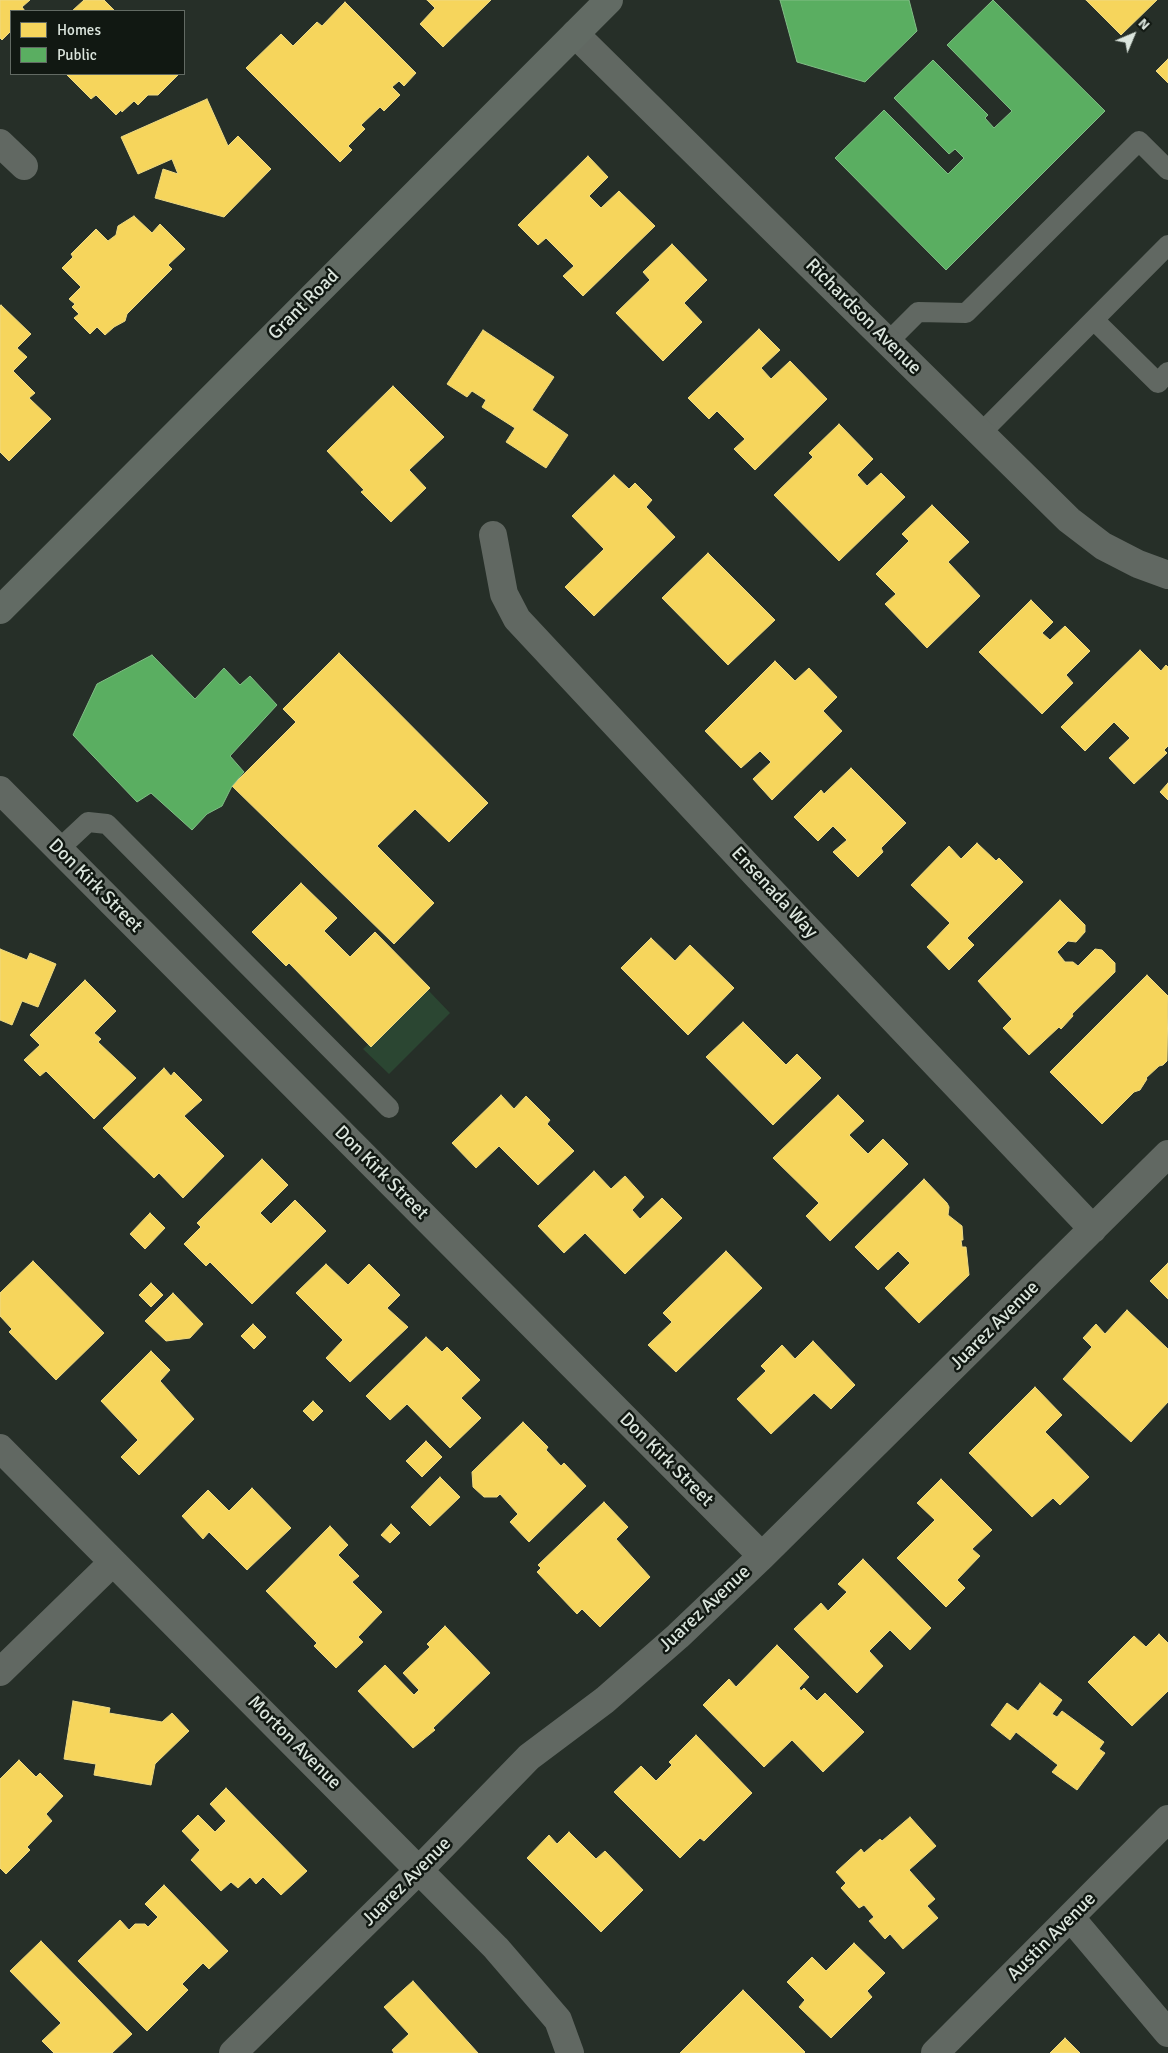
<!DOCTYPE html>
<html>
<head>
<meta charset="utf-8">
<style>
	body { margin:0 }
	#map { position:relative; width:1168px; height:2053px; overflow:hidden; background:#262f28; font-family:Signika,sans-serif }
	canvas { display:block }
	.legend { position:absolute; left:10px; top:10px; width:175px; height:65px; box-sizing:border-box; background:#111812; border:1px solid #626a63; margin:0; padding:6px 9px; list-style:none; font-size:15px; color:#dbe5dd }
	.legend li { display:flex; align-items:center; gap:10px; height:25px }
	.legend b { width:25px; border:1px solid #626a63 }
	.north { position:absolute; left:1108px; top:10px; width:50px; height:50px; -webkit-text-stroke:4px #111812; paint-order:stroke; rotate:45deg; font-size:14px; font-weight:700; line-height:20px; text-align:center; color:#dbe5dd }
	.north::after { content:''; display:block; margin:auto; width:18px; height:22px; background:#dbe5dd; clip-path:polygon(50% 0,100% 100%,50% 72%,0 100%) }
</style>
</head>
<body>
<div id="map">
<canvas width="1168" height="2053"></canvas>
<ul class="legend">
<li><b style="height:14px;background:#f6d55c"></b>Homes</li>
<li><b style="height:14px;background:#5aae61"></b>Public</li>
</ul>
<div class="north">N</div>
</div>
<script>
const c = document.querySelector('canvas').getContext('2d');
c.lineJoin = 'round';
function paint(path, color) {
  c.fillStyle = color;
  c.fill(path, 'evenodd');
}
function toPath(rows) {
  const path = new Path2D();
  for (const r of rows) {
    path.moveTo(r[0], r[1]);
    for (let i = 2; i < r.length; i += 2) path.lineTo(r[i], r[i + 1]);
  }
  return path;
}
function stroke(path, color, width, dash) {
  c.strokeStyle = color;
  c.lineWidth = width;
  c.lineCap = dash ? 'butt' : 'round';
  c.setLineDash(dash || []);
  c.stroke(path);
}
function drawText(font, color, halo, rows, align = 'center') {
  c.font = font + ' Signika,sans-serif';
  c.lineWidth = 5;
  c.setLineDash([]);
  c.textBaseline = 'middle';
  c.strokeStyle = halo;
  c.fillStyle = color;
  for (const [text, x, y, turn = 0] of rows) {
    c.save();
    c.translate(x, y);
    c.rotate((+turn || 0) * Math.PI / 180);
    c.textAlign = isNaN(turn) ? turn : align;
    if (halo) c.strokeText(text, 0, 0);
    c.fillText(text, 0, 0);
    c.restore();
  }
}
const green = toPath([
	[428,990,450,1013,389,1074,363,1049]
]);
const homes = toPath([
	[0,0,30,0,22,7,25,11,11,11,11,31,2,40,0,38,0,0],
	[84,0,104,0,115,11,72,11,84,0],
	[427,0,491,0,443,47,420,24,435,8,427,0],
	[1086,0,1157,0,1121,35,1086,0],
	[345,2,416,73,404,86,399,81,392,87,400,95,384,111,380,107,361,125,365,129,348,146,352,150,340,162,246,68,281,34,293,46,317,22,322,26,345,2],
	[1168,59,1168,83,1156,71,1168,59],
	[66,74,179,74,158,95,148,95,138,105,134,101,122,112,121,110,116,115,96,95,91,99,66,74],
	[207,99,228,146,238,136,271,169,224,217,155,198,163,169,178,174,172,159,138,174,121,137,207,99],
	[588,156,608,177,589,196,601,208,619,191,655,226,583,296,563,276,574,266,546,238,538,245,518,225,588,156],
	[134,216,152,233,160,224,185,249,168,265,172,269,127,314,125,321,114,327,105,335,97,327,90,334,74,318,79,314,72,307,75,304,69,299,81,287,62,268,73,257,71,254,96,229,108,241,116,235,118,226,134,216],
	[672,244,707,280,684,303,702,322,663,361,616,313,650,280,643,272,672,244],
	[1,305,31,334,17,348,27,357,13,371,35,393,29,398,51,419,9,461,0,452,0,306,1,305],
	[759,329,780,350,761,368,771,379,790,361,827,399,755,470,734,449,745,439,717,411,709,419,688,398,759,329],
	[483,330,554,377,532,410,568,435,546,468,506,442,515,428,482,407,486,400,472,391,467,397,447,384,483,330],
	[393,386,444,437,409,470,426,488,391,522,361,492,364,490,327,451,393,386],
	[839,424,873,459,857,475,867,486,881,473,905,497,839,561,774,495,813,457,809,453,839,424],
	[614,475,629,489,635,483,652,500,646,507,675,537,594,616,565,587,604,549,572,516,614,475],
	[932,505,969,542,948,562,980,596,927,648,885,604,896,594,876,574,909,541,902,534,932,505],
	[708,553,775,620,728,665,662,598,708,553],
	[1031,600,1053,622,1042,633,1050,640,1065,626,1090,651,1066,675,1073,683,1042,714,979,652,1031,600],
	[1140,650,1161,671,1166,665,1168,667,1168,746,1164,750,1167,753,1134,784,1109,758,1130,738,1114,722,1085,751,1061,727,1140,650],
	[339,653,488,803,449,842,415,809,377,846,434,903,394,944,232,786,296,722,283,709,339,653],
	[775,661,795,681,809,668,837,697,823,711,842,731,772,800,753,779,771,762,760,751,741,768,705,731,775,661],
	[851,768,906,823,881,848,883,852,858,877,833,852,847,840,833,826,818,841,794,817,821,790,824,794,851,768],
	[1168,783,1168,800,1160,792,1168,783],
	[977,843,996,861,999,858,1023,882,967,938,974,945,949,970,927,947,950,923,911,885,949,846,961,859,977,843],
	[301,883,337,918,324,931,350,957,375,932,430,988,371,1047,289,963,286,966,252,932,301,883],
	[1060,900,1085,925,1085,932,1076,942,1068,941,1057,952,1065,962,1073,962,1078,966,1095,949,1102,950,1115,963,1115,972,1072,1014,1073,1016,1061,1029,1059,1027,1029,1055,1003,1028,1012,1019,978,981,1060,900],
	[651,938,675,961,690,945,734,988,688,1035,621,968,651,938],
	[0,949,27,960,30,953,56,964,38,1007,22,1001,12,1025,0,1020,0,949],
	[1147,975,1168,996,1167,1061,1163,1065,1159,1066,1146,1078,1147,1079,1140,1090,1134,1092,1102,1124,1050,1072,1147,975],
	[85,980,116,1011,94,1033,101,1039,98,1042,136,1078,94,1119,46,1071,40,1076,24,1060,40,1045,30,1035,85,980],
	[743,1022,786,1065,797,1054,821,1078,773,1125,706,1057,743,1022],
	[164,1068,171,1076,174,1072,202,1100,184,1116,224,1156,183,1198,159,1173,154,1178,103,1128,164,1068],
	[501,1095,514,1109,526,1096,550,1120,547,1124,574,1151,538,1185,499,1146,476,1168,452,1143,501,1095],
	[838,1095,864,1121,849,1135,868,1154,883,1139,908,1164,830,1241,806,1216,819,1203,773,1158,838,1095],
	[262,1159,288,1185,260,1213,271,1224,295,1200,326,1231,252,1304,210,1262,206,1266,184,1244,201,1227,197,1223,262,1159],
	[594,1171,611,1189,625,1176,644,1197,632,1210,640,1219,662,1198,682,1218,625,1274,585,1233,564,1253,538,1226,594,1171],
	[924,1179,947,1203,949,1207,948,1215,962,1226,963,1240,961,1240,962,1247,966,1247,969,1275,919,1323,885,1288,910,1263,898,1251,878,1270,855,1247,924,1179],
	[150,1213,165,1228,145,1249,130,1234,150,1213],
	[726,1251,762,1288,676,1372,648,1345,672,1322,663,1313,726,1251],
	[33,1261,104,1333,56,1380,9,1332,12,1329,0,1316,0,1293,33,1261],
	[1168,1263,1168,1299,1150,1281,1168,1263],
	[326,1264,348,1285,369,1264,400,1295,387,1308,408,1327,350,1382,326,1358,343,1340,296,1293,326,1264],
	[151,1283,163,1295,151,1307,139,1295,151,1283],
	[173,1293,203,1324,190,1338,166,1341,145,1321,173,1293],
	[1127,1310,1168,1349,1168,1402,1131,1442,1063,1379,1092,1347,1083,1338,1096,1324,1105,1334,1127,1310],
	[253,1324,266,1337,254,1349,241,1336,253,1324],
	[426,1337,442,1352,447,1347,480,1380,461,1398,481,1418,450,1448,407,1404,390,1420,366,1396,426,1337],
	[813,1341,855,1385,831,1409,814,1393,771,1434,737,1399,766,1371,761,1366,782,1345,795,1359,813,1341],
	[151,1351,170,1370,160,1381,194,1419,139,1475,121,1457,138,1440,101,1401,151,1351],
	[1035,1387,1062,1415,1045,1432,1089,1477,1060,1505,1053,1498,1032,1517,969,1453,1035,1387],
	[313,1401,323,1411,313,1421,303,1411,313,1401],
	[523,1422,548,1447,546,1450,561,1466,564,1463,586,1486,529,1542,510,1522,518,1514,500,1494,497,1497,484,1497,473,1487,472,1472,523,1422],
	[426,1441,442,1457,422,1477,406,1461,426,1441],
	[440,1477,460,1497,430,1526,411,1507,440,1477],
	[941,1479,992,1530,972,1549,980,1556,957,1580,965,1588,946,1607,897,1558,935,1520,917,1503,941,1479],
	[252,1488,291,1528,247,1570,209,1532,203,1539,182,1516,208,1490,229,1511,252,1488],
	[604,1502,628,1527,616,1539,650,1577,600,1627,582,1609,577,1614,537,1572,541,1568,538,1565,604,1502],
	[391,1524,400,1533,390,1543,381,1535,391,1524],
	[330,1526,348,1545,338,1555,359,1576,352,1582,382,1612,358,1637,363,1642,336,1668,314,1646,317,1643,266,1591,330,1526],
	[863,1559,931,1628,910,1650,890,1630,869,1651,883,1666,857,1693,794,1629,821,1603,828,1611,847,1592,838,1584,863,1559],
	[445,1626,490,1673,433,1728,435,1730,413,1748,358,1691,385,1665,414,1695,419,1690,403,1673,430,1647,427,1644,445,1626],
	[1159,1634,1168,1643,1168,1691,1132,1726,1088,1682,1134,1636,1146,1647,1159,1634],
	[777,1645,809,1677,799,1688,801,1691,804,1688,817,1701,825,1693,864,1732,823,1772,792,1740,764,1767,703,1705,729,1679,736,1687,777,1645],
	[1040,1683,1062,1700,1052,1714,1057,1717,1062,1711,1104,1742,1099,1749,1105,1753,1077,1790,1052,1772,1058,1765,1016,1732,1010,1740,991,1725,1007,1703,1018,1711,1040,1683],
	[73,1701,110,1708,109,1713,162,1722,172,1713,189,1731,155,1764,151,1785,94,1775,96,1764,64,1759,73,1701],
	[696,1735,752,1793,704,1841,700,1838,680,1858,614,1792,641,1766,656,1781,672,1765,669,1762,696,1735],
	[19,1760,36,1777,40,1773,63,1796,46,1814,52,1821,27,1847,30,1850,6,1874,0,1868,0,1779,19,1760],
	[226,1788,307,1871,281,1895,263,1877,256,1884,250,1877,238,1888,231,1882,221,1891,191,1860,200,1850,182,1831,198,1815,215,1832,226,1821,210,1804,226,1788],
	[910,1817,936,1846,909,1870,935,1899,927,1906,938,1918,903,1949,890,1934,885,1939,869,1921,874,1917,864,1905,859,1908,841,1888,846,1883,836,1872,861,1849,864,1853,880,1839,882,1841,910,1817],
	[569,1832,596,1859,605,1851,643,1890,601,1932,527,1858,549,1835,557,1844,569,1832],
	[164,1885,228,1951,209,1969,203,1963,182,1984,188,1990,147,2031,78,1961,120,1920,129,1930,135,1924,145,1924,148,1927,158,1917,145,1904,164,1885],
	[41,1941,132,2034,112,2053,54,2053,42,2041,61,2023,10,1971,41,1941],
	[854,1943,885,1973,867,1991,872,1997,831,2038,799,2007,805,2000,787,1982,812,1957,826,1971,854,1943],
	[413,1981,478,2053,394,2053,392,2050,409,2034,384,2007,413,1981],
	[743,1990,805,2052,804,2053,680,2053,743,1990],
	[1065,2038,1080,2053,1050,2053,1065,2038]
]);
const public = toPath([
	[780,0,909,0,917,31,865,82,797,62,780,0],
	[993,0,1105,111,946,270,835,158,884,110,948,174,964,158,955,149,949,154,894,98,933,60,988,115,985,118,994,128,1012,111,947,45,993,0],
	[152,655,195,699,224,668,240,685,250,676,277,705,230,756,244,772,232,786,222,806,207,814,192,830,151,793,137,802,73,735,97,684,152,655]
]);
const service = toPath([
	[1094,320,1158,383,1168,372],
	[888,342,918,312,966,313,1139,141,1168,170],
	[981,433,1168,245],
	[58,850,88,822,107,824,389,1108]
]);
const minor = toPath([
	[575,34,1069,520,1103,546,1138,564,1168,575],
	[0,143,24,166],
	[493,535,504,594,517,619,758,877,1093,1229],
	[0,790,762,1556],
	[0,1448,496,1948,558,2020,570,2053],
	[0,1672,113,1562],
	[1071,1918,1168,2033],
	[233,2053,420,1869,529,1757,605,1700,678,1636,762,1556,1168,1154],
	[935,2053,1168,1819]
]);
const secondary = toPath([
	[0,610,609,0]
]);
const streetNames = [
	["Grant Road",304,305,-45],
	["Richardson Avenue",863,317,45],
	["Don Kirk Street",95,886,45],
	["Ensenada Way",774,893,47],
	["Don Kirk Street",381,1173,45],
	["Juarez Avenue",995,1326,-45],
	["Don Kirk Street",666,1460,45],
	["Juarez Avenue",705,1609,-43],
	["Morton Avenue",294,1743,45],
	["Juarez Avenue",407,1882,-45],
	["Austin Avenue",1052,1937,-45]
];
paint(green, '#2b4632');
paint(homes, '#f6d55c');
stroke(homes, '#eeda83', 1);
paint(public, '#5aae61');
stroke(public, '#81be86', 1);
stroke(service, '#616862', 20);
stroke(minor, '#616862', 28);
stroke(secondary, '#626b64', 28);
drawText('19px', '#dbe5dd', '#111812', streetNames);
</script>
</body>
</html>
